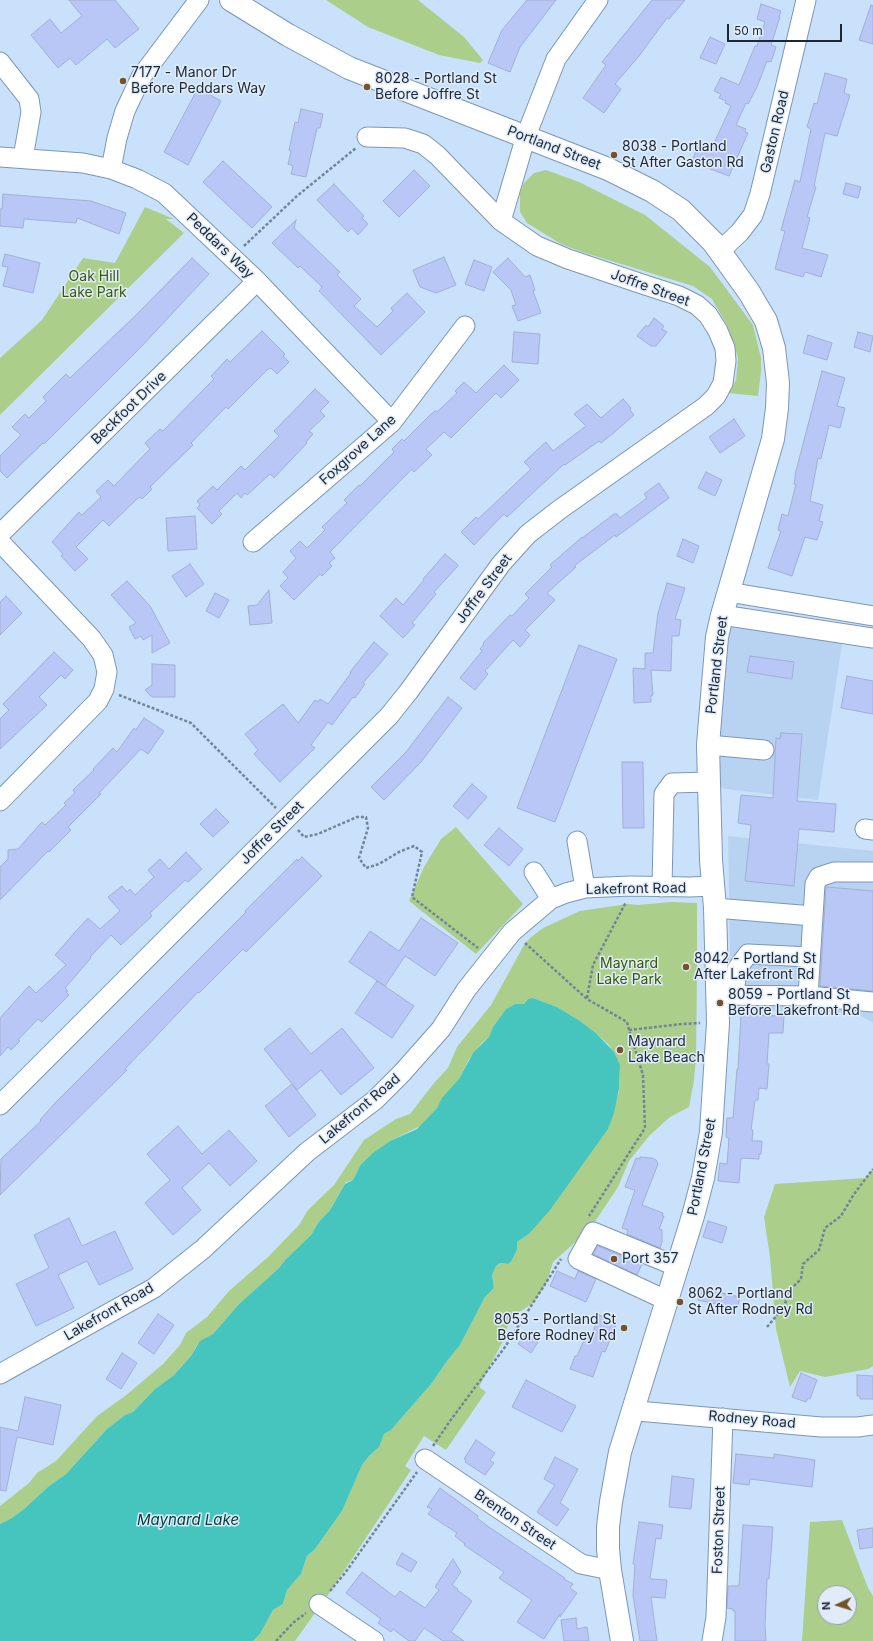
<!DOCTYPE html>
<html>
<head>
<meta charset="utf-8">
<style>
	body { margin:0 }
	#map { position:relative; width:873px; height:1641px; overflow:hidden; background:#c9e1fb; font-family:Inter,sans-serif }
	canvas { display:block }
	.north { position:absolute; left:817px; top:1585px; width:40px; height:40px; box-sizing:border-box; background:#e0ecfa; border:1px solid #929eab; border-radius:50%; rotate:266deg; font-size:11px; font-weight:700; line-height:16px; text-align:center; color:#1d2834 }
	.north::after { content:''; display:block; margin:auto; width:14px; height:18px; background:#74532a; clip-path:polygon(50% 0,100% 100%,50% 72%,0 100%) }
	.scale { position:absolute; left:727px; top:24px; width:115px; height:18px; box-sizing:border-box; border:2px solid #1d2834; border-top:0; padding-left:5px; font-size:12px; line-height:14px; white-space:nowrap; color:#1d2834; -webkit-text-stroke:3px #e0ecfa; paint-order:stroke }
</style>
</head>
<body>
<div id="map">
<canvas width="873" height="1641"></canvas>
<div class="north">N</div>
<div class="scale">50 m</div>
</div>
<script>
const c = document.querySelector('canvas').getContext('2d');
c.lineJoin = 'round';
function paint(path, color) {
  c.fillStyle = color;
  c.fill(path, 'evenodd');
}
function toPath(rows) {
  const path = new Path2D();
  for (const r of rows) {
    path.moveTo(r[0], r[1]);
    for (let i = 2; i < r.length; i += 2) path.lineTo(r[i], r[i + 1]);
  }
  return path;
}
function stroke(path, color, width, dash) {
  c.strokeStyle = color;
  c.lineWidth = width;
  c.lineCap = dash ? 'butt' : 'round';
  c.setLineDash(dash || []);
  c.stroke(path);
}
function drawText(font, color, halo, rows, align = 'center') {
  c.font = font + ' Inter,sans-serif';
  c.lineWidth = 3;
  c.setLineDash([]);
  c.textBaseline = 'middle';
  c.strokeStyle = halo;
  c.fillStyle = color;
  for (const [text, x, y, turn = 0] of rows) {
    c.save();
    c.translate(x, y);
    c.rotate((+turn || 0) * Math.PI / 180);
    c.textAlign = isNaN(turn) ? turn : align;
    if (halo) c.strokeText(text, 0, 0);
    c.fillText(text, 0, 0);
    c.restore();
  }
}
const built = toPath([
	[722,615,844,632,818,800,710,787],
	[728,836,873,851,873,1023,856,1013,731,1010]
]);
const green = toPath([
	[326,0,418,0,464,37,483,60,480,63,439,55,368,27],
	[546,170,579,182,645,215,710,267,753,325,761,358,761,372,758,396,729,393,736,380,738,358,728,327,712,299,693,286,582,252,561,244,527,223,520,212,520,193,524,183,534,173],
	[145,207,174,219,166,219,184,233,0,415,0,358,42,320,83,258,115,263],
	[456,827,523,904,476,954,409,901,424,867,441,839],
	[671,902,697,903,697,973,696,1057,694,1080,689,1107,670,1117,649,1136,629,1161,618,1187,590,1229,553,1262,546,1284,533,1303,510,1318,504,1339,479,1387,486,1392,446,1450,424,1436,405,1466,411,1470,330,1592,295,1641,253,1641,260,1634,273,1610,283,1604,287,1590,301,1574,307,1556,315,1549,342,1511,362,1465,369,1456,377,1449,384,1434,391,1430,432,1383,447,1361,460,1345,485,1297,494,1288,492,1275,496,1266,500,1263,508,1264,511,1262,517,1250,517,1242,529,1234,571,1180,608,1128,619,1092,620,1073,619,1063,609,1045,596,1033,580,1021,557,1007,533,998,527,1000,524,1004,515,1004,506,1009,493,1027,489,1037,482,1043,469,1059,459,1079,437,1108,420,1126,390,1141,374,1152,361,1164,353,1180,346,1182,330,1210,318,1223,311,1235,285,1260,279,1268,239,1304,213,1334,198,1344,191,1356,174,1375,155,1389,133,1412,125,1415,107,1429,66,1474,49,1486,24,1509,12,1518,0,1524,0,1506,29,1483,37,1473,56,1461,97,1416,125,1396,163,1364,180,1345,186,1333,207,1317,229,1291,268,1257,299,1225,308,1210,334,1185,364,1140,396,1119,410,1114,434,1083,448,1068,457,1047,491,1005,524,945,530,938,543,928,580,911,628,904,638,905],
	[873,1169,873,1366,868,1369,825,1377,800,1371,790,1387,776,1329,770,1257,764,1217,775,1184,866,1178],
	[842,1520,868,1588,873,1596,873,1641,802,1641,810,1522],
	[825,1593,849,1593,849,1617,825,1617]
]);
const water = toPath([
	[533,998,557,1007,580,1021,596,1033,614,1052,620,1065,619,1089,614,1113,608,1129,550,1210,529,1234,517,1242,517,1250,511,1262,508,1264,500,1263,496,1266,492,1275,494,1288,485,1297,460,1345,447,1361,432,1383,391,1430,384,1434,379,1447,369,1456,362,1465,342,1511,315,1549,307,1556,301,1574,287,1590,283,1604,273,1610,260,1634,253,1641,0,1641,0,1524,12,1518,24,1509,49,1486,66,1474,107,1429,125,1415,133,1412,155,1389,174,1375,191,1356,200,1341,213,1334,239,1304,279,1268,285,1260,311,1235,318,1223,330,1210,345,1184,353,1180,361,1164,374,1152,390,1141,417,1129,437,1108,442,1098,459,1079,473,1053,489,1037,493,1027,506,1009,515,1004,524,1004,528,999]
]);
const building = toPath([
	[69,0,115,0,139,29,115,48,107,39,76,65,70,58,58,68,31,35,50,19,61,33,82,16,69,0],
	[527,0,556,0,520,47,510,72,488,63,502,30,527,0],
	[652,0,685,0,669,19,667,18,639,56,615,84,621,89,604,113,583,98,606,65,602,62,652,0],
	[761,4,781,11,779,17,780,17,771,45,776,47,771,62,767,61,757,87,748,104,746,103,736,125,746,129,745,132,748,133,729,176,692,162,698,145,711,150,731,106,725,103,726,101,719,98,721,94,714,91,721,77,739,85,755,46,757,46,765,22,757,19,761,4],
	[871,5,873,6,873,44,859,40,871,5],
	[710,37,725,44,716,64,700,58,710,37],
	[825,73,847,79,844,93,850,95,837,136,825,133,814,186,816,187,807,217,810,218,802,248,828,255,821,277,805,272,803,277,775,269,785,231,781,230,795,180,800,182,811,129,807,127,814,103,817,104,825,73],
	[198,88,221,101,188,165,164,152,198,88],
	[301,109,323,114,320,128,317,128,306,177,291,174,293,166,288,164,291,151,289,150,295,122,298,123,301,109],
	[223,161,272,207,252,228,203,182,223,161],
	[414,170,430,186,399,217,383,201,414,170],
	[846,183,861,187,858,198,843,194,846,183],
	[334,184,364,216,362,218,368,224,358,235,352,228,348,232,317,200,334,184],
	[3,194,91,201,126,213,119,234,77,218,76,223,24,219,23,228,0,226,0,209,2,209,3,194],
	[296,220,294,228,340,272,337,275,361,299,354,306,377,327,393,311,391,308,407,293,425,312,381,355,319,291,322,287,300,266,298,268,272,243,296,220],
	[5,254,40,263,33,293,3,286,8,267,2,266,5,254],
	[444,257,456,285,436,293,420,287,413,270,444,257],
	[192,258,209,274,141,347,44,444,43,443,7,478,0,471,0,456,21,435,12,427,25,414,29,418,46,401,43,397,66,374,70,378,137,314,192,258],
	[508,258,525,277,530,275,535,290,533,291,541,313,518,321,512,306,516,305,511,290,493,272,508,258],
	[474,260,492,267,484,291,465,284,474,260],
	[654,318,664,326,662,329,667,332,656,346,651,346,637,336,646,325,648,327,654,318],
	[262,331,285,354,283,356,289,362,277,374,271,368,267,370,228,409,226,407,191,443,193,445,150,487,152,489,142,499,139,497,109,526,103,520,76,547,88,559,75,571,61,556,63,554,52,542,79,512,82,515,101,497,96,491,108,480,114,486,150,449,145,443,160,429,163,431,214,379,211,376,227,359,230,362,262,331],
	[514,332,540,334,538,364,512,362,514,332],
	[858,332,873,336,870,352,854,347,858,332],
	[808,335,832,343,827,360,803,353,808,335],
	[504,365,519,380,501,398,496,393,451,438,444,432,426,449,432,455,414,472,412,469,330,552,335,558,329,563,332,566,322,576,320,574,294,600,280,586,288,578,283,572,296,558,290,551,300,541,307,548,325,530,322,527,347,503,344,500,359,485,360,486,394,452,392,449,402,439,404,441,430,415,435,411,437,412,457,393,455,391,464,382,476,393,504,365],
	[822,371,845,378,837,406,845,408,840,428,829,425,821,459,818,458,810,501,823,505,819,521,823,522,817,540,805,537,792,576,768,568,781,531,778,530,782,514,788,516,796,484,794,484,796,471,822,371],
	[315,389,329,402,320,411,325,416,309,431,313,434,306,442,307,443,274,478,270,474,247,495,245,493,241,498,237,493,219,511,222,514,212,524,197,508,200,505,197,501,213,486,217,490,241,466,245,470,279,436,274,431,315,389],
	[623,399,631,408,630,410,634,415,610,436,601,443,599,441,565,465,564,464,507,517,504,514,474,545,461,532,476,517,478,519,531,469,524,462,546,442,553,451,586,426,574,414,587,404,601,418,623,399],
	[734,419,745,436,720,453,709,437,734,419],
	[706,472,722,480,715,496,698,488,706,472],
	[659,483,669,498,616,537,615,535,574,566,576,567,547,593,555,600,525,630,530,635,520,647,513,640,485,671,488,674,475,690,460,678,482,651,480,649,484,644,483,643,510,615,512,616,529,598,525,594,552,567,550,565,582,537,582,538,614,514,617,514,620,518,647,498,644,494,659,483],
	[195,516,197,549,168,551,166,518,195,516],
	[683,539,699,546,693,563,677,556,683,539],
	[445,554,458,565,457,567,434,592,436,594,412,623,415,625,403,638,380,616,396,598,403,605,424,580,423,579,445,554],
	[190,564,204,584,186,597,172,576,190,564],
	[127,581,150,606,170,643,152,653,152,635,143,640,141,636,135,639,129,627,136,623,111,595,127,581],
	[667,583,685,588,675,619,681,620,679,636,672,636,671,671,651,670,653,695,651,696,651,702,634,703,633,668,645,669,645,653,653,653,658,613,667,583],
	[269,590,272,623,250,625,248,606,257,605,269,590],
	[215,593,229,600,219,618,206,611,215,593],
	[6,596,22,613,0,635,0,602,6,596],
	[374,642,388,654,363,683,365,684,355,698,353,697,332,725,328,722,311,745,315,748,280,782,254,754,258,750,245,734,283,704,298,723,315,700,318,702,320,699,328,704,351,673,350,672,374,642],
	[579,645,617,659,555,822,517,808,579,645],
	[54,652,73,670,65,679,61,675,39,697,47,705,0,749,0,719,9,710,3,704,54,652],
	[750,656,794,662,792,679,747,672,750,656],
	[152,664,175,665,175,697,152,697,145,690,152,685,152,664],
	[847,676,873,681,873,714,841,708,847,676],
	[448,697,462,708,421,762,384,800,371,787,406,752,448,697],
	[144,718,164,731,148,754,141,749,99,793,101,794,68,827,71,830,49,852,48,851,0,900,0,867,8,859,8,850,18,849,42,822,45,825,66,805,64,803,75,793,73,790,94,770,93,769,113,748,117,752,134,728,136,730,144,718],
	[781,733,802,734,797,801,836,804,834,832,799,829,794,886,745,881,751,825,738,823,741,795,773,798,776,738,780,739,781,733],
	[622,762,643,762,644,828,623,828,622,762],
	[472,784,487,797,468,819,453,806,472,784],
	[216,809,229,822,213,837,200,824,216,809],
	[499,828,523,849,509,866,484,845,499,828],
	[186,852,202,869,188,882,185,880,167,897,150,913,152,916,121,945,111,935,90,957,91,958,65,988,68,991,66,992,69,995,42,1022,38,1019,18,1040,20,1041,11,1050,8,1047,0,1056,0,1018,29,986,36,993,66,965,55,955,77,930,88,918,100,929,120,911,108,897,122,886,127,892,130,889,135,895,154,877,148,870,160,859,169,869,186,852],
	[302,857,322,876,246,952,243,949,199,993,198,992,125,1069,127,1070,0,1195,1,1159,41,1121,40,1120,55,1103,246,912,245,911,297,859,298,861,302,857],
	[826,887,873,891,873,991,820,986,826,887],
	[421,918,458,943,435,976,405,956,385,986,349,962,370,931,399,951,421,918],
	[377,981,414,1006,392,1038,355,1013,377,981],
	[741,1015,784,1016,783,1033,769,1033,767,1064,769,1064,767,1089,759,1088,758,1100,755,1100,751,1130,753,1130,752,1141,762,1141,761,1154,759,1154,759,1159,741,1158,739,1183,718,1181,720,1163,727,1164,729,1138,726,1137,727,1118,733,1118,737,1069,738,1069,741,1015],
	[290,1028,311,1054,342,1028,374,1068,341,1095,321,1070,297,1090,264,1049,290,1028],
	[292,1084,316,1115,289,1137,265,1106,292,1084],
	[178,1126,202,1154,229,1130,257,1161,230,1186,209,1163,182,1188,201,1210,173,1235,145,1203,170,1180,147,1154,178,1126],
	[640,1157,652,1158,656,1160,658,1164,642,1205,663,1213,662,1216,664,1216,659,1229,662,1230,662,1242,660,1248,627,1234,628,1230,622,1228,635,1190,625,1187,636,1158,640,1159,640,1157],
	[69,1218,82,1246,115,1231,133,1269,99,1285,87,1261,58,1275,74,1308,36,1326,16,1284,49,1268,34,1235,69,1218],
	[708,1221,727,1227,722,1243,703,1237,708,1221],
	[598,1246,642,1264,637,1275,593,1254,598,1246],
	[557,1271,575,1279,578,1271,596,1279,586,1302,550,1286,557,1271],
	[700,1288,740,1297,737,1309,698,1300,700,1288],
	[158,1314,174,1325,154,1354,138,1343,158,1314],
	[599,1315,617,1322,605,1352,602,1351,593,1377,570,1369,575,1356,577,1356,587,1333,592,1335,599,1315],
	[526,1333,538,1342,531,1353,518,1344,526,1333],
	[122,1353,137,1363,121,1389,106,1379,122,1353],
	[801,1373,817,1380,810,1399,808,1398,806,1402,792,1397,801,1373],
	[857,1375,873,1376,873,1399,860,1399,860,1396,857,1396,857,1375],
	[526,1380,576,1406,562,1432,512,1407,526,1380],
	[25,1397,61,1405,53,1445,17,1437,6,1491,0,1490,0,1427,18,1431,25,1397],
	[476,1440,495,1453,490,1460,494,1463,485,1475,465,1462,466,1461,464,1459,476,1440],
	[736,1454,774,1458,774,1454,815,1460,812,1487,750,1479,749,1485,733,1483,736,1454],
	[555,1457,578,1469,560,1503,569,1509,557,1526,537,1512,555,1485,544,1479,555,1457],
	[672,1476,694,1479,691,1509,669,1507,672,1476],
	[440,1488,478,1516,477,1518,486,1525,565,1578,564,1579,573,1584,570,1588,577,1593,560,1617,560,1614,544,1639,517,1622,532,1600,499,1578,504,1572,464,1545,465,1544,455,1536,457,1533,428,1514,432,1509,427,1507,440,1488],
	[639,1522,663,1525,661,1539,656,1538,650,1579,667,1580,665,1598,651,1597,657,1641,640,1641,633,1595,635,1565,633,1564,639,1522],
	[743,1525,773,1527,769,1579,767,1579,765,1625,766,1641,735,1641,735,1611,733,1611,733,1609,727,1608,728,1586,739,1586,743,1525],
	[873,1528,873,1547,860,1549,857,1530,873,1528],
	[402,1553,417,1562,411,1572,396,1564,402,1553],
	[453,1559,461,1572,452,1585,458,1589,457,1590,472,1601,451,1632,464,1641,443,1641,424,1628,415,1641,409,1641,393,1629,391,1632,378,1623,381,1619,346,1593,362,1572,395,1597,400,1591,425,1608,439,1590,435,1587,453,1559],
	[576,1618,577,1629,587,1627,589,1641,564,1641,561,1620,576,1618]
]);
const path = toPath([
	[244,246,297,196,356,148],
	[119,695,191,723,276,808],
	[298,830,304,837,318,834,357,817,366,817,368,828,359,858,366,868,379,864,399,852,414,846,422,852,412,897,478,948],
	[525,943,587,999,627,1022,629,1030,643,1075,645,1128,589,1216],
	[587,998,593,965,626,902],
	[629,1030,682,1024,700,1023],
	[767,1327,784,1307,789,1291,801,1279,803,1264,819,1250,825,1228,841,1216,854,1194,873,1169],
	[433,1446,450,1421,505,1347,561,1259],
	[330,1591,345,1573,417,1472],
	[276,1641,293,1623,306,1613]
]);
const minor = toPath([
	[0,62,29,99,31,112,23,158],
	[0,157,83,163,111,169,137,179,164,193,257,281,392,422],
	[111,169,117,138,125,111,141,77,199,0],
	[501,221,526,136,556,59,598,0],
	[720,251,740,232,753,215,760,194,806,0],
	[0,534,257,281],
	[0,542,91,638,103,655,107,672,104,689,98,701,0,801],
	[253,542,392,422,465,326],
	[728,592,873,616],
	[722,615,873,638],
	[708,745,764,750],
	[865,829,873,830],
	[577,841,585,888],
	[534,872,551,899],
	[662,887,664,794,672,783,709,782],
	[715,908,813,916,808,996],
	[813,916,815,884,819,877,834,872,873,872],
	[717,995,808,996,873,1002],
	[734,995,737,969,748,954,810,957],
	[0,1105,389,716,409,691,501,564,528,534,559,510,706,406,716,396,723,383,726,361,725,348,718,331,708,315,697,305,679,296,639,283,568,259,537,246,501,221,437,155,423,144,405,138,367,137],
	[668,1301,578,1259,593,1232,678,1267],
	[0,1374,154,1288,203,1249,307,1152,375,1100,402,1073,441,1029,466,990,512,932,551,899,566,893,585,888,630,886,690,887,713,886],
	[632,1415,637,1411,821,1427,858,1427,873,1425],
	[425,1459,581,1564,610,1570],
	[319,1604,374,1641],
	[712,1641,716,1617,723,1418]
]);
const major = toPath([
	[231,0,288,35,349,68,608,169,652,191,681,210,713,242,749,292,766,321,774,348,778,383,777,408,773,439,722,615,717,637,713,684,708,745,711,860,715,908,718,1023,711,1132,703,1178,693,1216,620,1452,611,1502,608,1527,608,1549,610,1570,622,1641]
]);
const markers = [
	[123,81,4,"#74532a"],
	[367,87,4,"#74532a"],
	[614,155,4,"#74532a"],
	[686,967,4,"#74532a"],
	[720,1003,4,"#74532a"],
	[620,1050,4,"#74532a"],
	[614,1259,4,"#74532a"],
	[680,1302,4,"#74532a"],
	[624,1328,4,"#74532a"]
];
const poiNames = [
	["7177 - Manor Dr",131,73],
	["Before Peddars Way",131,89],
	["8028 - Portland St",375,79],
	["Before Joffre St",375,95],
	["8038 - Portland",622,147],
	["St After Gaston Rd",622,163],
	["8042 - Portland St",694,959],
	["After Lakefront Rd",694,975],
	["8059 - Portland St",728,995],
	["Before Lakefront Rd",728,1011],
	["Maynard",628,1042],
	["Lake Beach",628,1058],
	["Port 357",622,1259],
	["8062 - Portland",688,1294],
	["St After Rodney Rd",688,1310],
	["8053 - Portland St",616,1320,"right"],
	["Before Rodney Rd",616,1336,"right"]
];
const streetNames = [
	["Gaston Road",775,132,-77],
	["Portland Street",554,148,21],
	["Peddars Way",220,246,44],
	["Joffre Street",650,288,20],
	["Beckfoot Drive",129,408,-44],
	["Foxgrove Lane",358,450,-42],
	["Joffre Street",484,589,-53],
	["Portland Street",717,665,-83],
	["Joffre Street",272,833,-45],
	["Lakefront Road",636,889,-1],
	["Lakefront Road",360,1109,-40],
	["Portland Street",702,1167,-79],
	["Lakefront Road",109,1312,-30],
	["Rodney Road",752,1420,5],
	["Brenton Street",515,1520,34],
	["Foston Street",719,1530,-88]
];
const parkNames = [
	["Oak Hill",94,277],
	["Lake Park",94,293],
	["Maynard",629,964],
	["Lake Park",629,980]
];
const waterNames = [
	["Maynard Lake",188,1520]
];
paint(built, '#b8d3f1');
paint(green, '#abcf8a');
paint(water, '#46c5bf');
paint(building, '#b8c7f5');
stroke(building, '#a2afd4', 1);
stroke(minor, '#7b97b6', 21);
stroke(major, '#7b97b6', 24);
stroke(path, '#738497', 2.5, [3, 2]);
stroke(minor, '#fff', 19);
stroke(major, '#fff', 22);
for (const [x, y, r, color] of markers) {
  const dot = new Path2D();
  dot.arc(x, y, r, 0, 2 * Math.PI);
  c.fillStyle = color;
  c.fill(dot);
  stroke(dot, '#e0ecfa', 1.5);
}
drawText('14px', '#1d2834', '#e0ecfa', poiNames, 'left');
drawText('14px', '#1d2834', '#e0ecfa', streetNames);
drawText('14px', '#375803', '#e0ecfa', parkNames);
drawText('italic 15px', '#003c3a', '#e0ecfa', waterNames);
</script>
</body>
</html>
